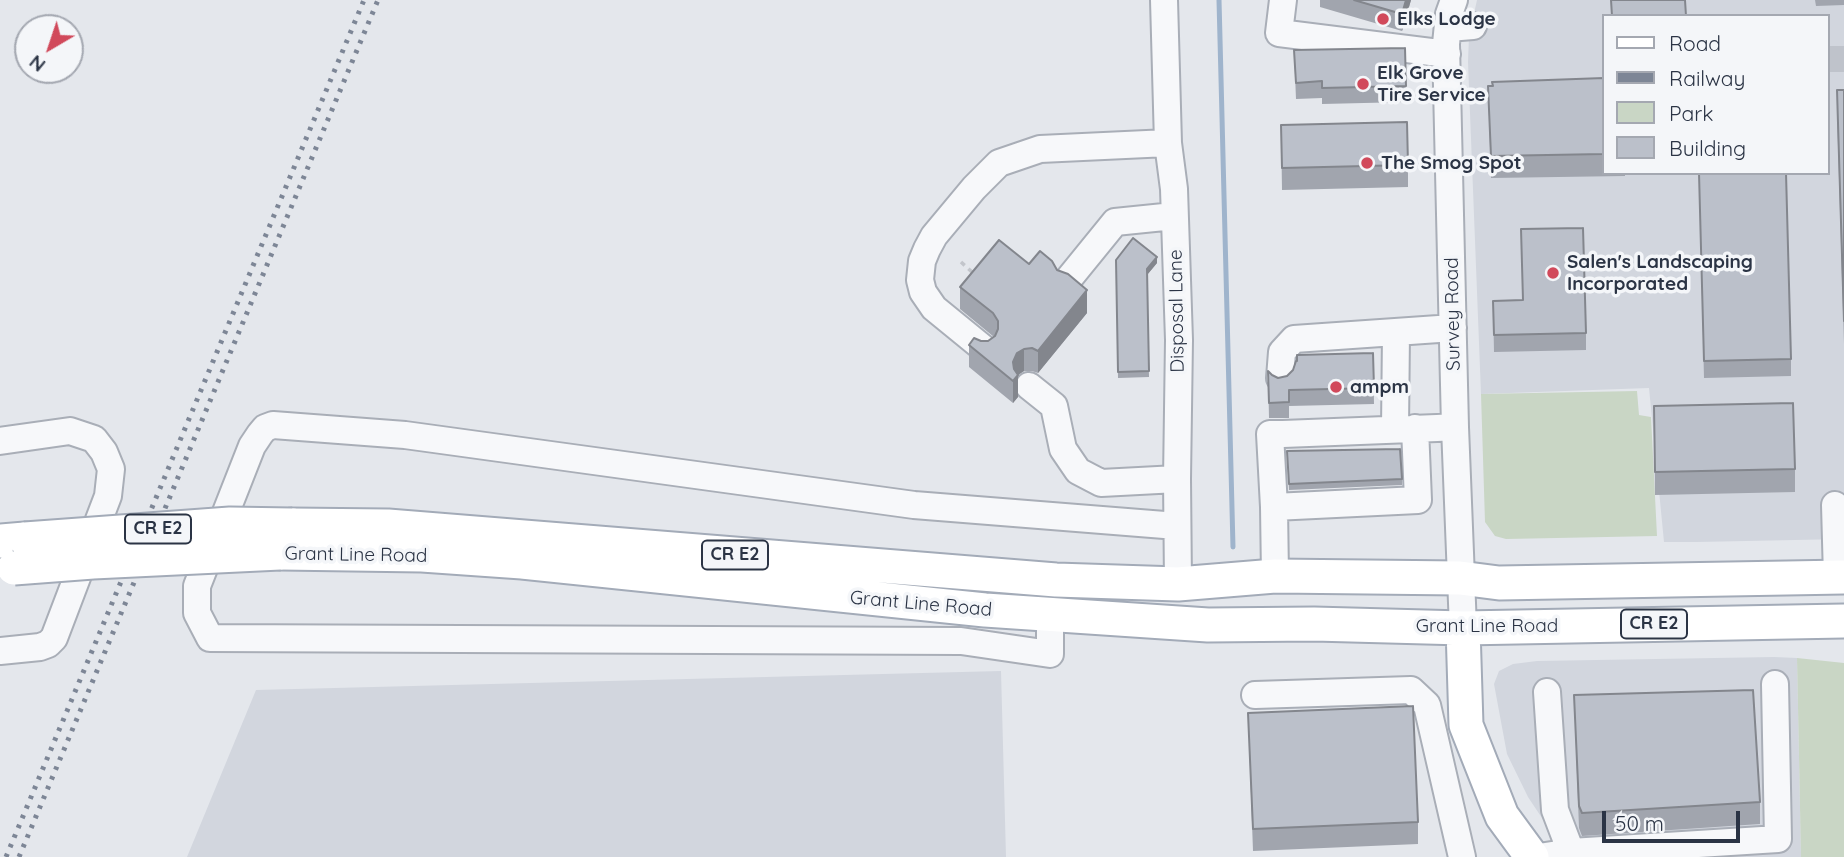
<!DOCTYPE html>
<html>
<head>
<meta charset="utf-8">
<style>
	body { margin:0 }
	#map { position:relative; width:1844px; height:857px; overflow:hidden; background:#e4e7ec; font-family:Quicksand,sans-serif }
	canvas { display:block }
	.legend { position:absolute; left:1602px; top:14px; width:228px; height:161px; box-sizing:border-box; background:#f4f6f9; border:2px solid #a4a8b1; margin:0; padding:9px 12px; list-style:none; font-size:21px; color:#2b3445 }
	.legend li { display:flex; align-items:center; gap:14px; height:35px }
	.legend b { width:35px; border:2px solid #a4a8b1 }
	.north { position:absolute; left:14px; top:14px; width:70px; height:70px; box-sizing:border-box; background:#f4f6f9; border:2px solid #a4a8b1; border-radius:50%; rotate:219deg; font-size:19px; font-weight:700; line-height:28px; text-align:center; color:#2b3445 }
	.north::after { content:''; display:block; margin:auto; width:24px; height:32px; background:#d1495b; clip-path:polygon(50% 0,100% 100%,50% 72%,0 100%) }
	.scale { position:absolute; left:1602px; top:811px; width:138px; height:32px; box-sizing:border-box; border:4px solid #2b3445; border-top:0; padding-left:9px; font-size:21px; line-height:24px; white-space:nowrap; color:#2b3445; -webkit-text-stroke:5px #f4f6f9; paint-order:stroke }
</style>
</head>
<body>
<div id="map">
<canvas width="1844" height="857"></canvas>
<ul class="legend">
<li><b style="height:9px;background:#fff"></b>Road</li>
<li><b style="height:9px;background:#7d8696"></b>Railway</li>
<li><b style="height:19px;background:#c9d6c5"></b>Park</li>
<li><b style="height:19px;background:#bbc0ca"></b>Building</li>
</ul>
<div class="north">N</div>
<div class="scale">50 m</div>
</div>
<script>
const c = document.querySelector('canvas').getContext('2d');
c.lineJoin = 'round';
function paint(path, color) {
  c.fillStyle = color;
  c.fill(path, 'evenodd');
}
function toPath(rows) {
  const path = new Path2D();
  for (const r of rows) {
    path.moveTo(r[0], r[1]);
    for (let i = 2; i < r.length; i += 2) path.lineTo(r[i], r[i + 1]);
  }
  return path;
}
function stroke(path, color, width, dash) {
  c.strokeStyle = color;
  c.lineWidth = width;
  c.lineCap = dash ? 'butt' : 'round';
  c.setLineDash(dash || []);
  c.stroke(path);
}
function drawText(font, color, halo, rows, align = 'center') {
  c.font = font + ' Quicksand,sans-serif';
  c.lineWidth = 7;
  c.setLineDash([]);
  c.textBaseline = 'middle';
  c.strokeStyle = halo;
  c.fillStyle = color;
  for (const [text, x, y, turn = 0] of rows) {
    c.save();
    c.translate(x, y);
    c.rotate((+turn || 0) * Math.PI / 180);
    c.textAlign = isNaN(turn) ? turn : align;
    if (halo) c.strokeText(text, 0, 0);
    c.fillText(text, 0, 0);
    c.restore();
  }
}
const built = toPath([
	[1477,0,1844,0,1844,539,1697,542,1664,542,1649,388,1481,394,1468,62,1469,36],
	[1604,16,1828,16,1828,173,1604,173],
	[1774,657,1797,658,1801,857,1568,857,1528,797,1507,754,1494,684,1499,671,1513,664,1537,661],
	[1001,671,1006,857,187,857,256,690]
]);
const green = toPath([
	[1637,391,1639,415,1651,417,1657,536,1506,539,1495,536,1485,522,1481,394],
	[1797,658,1844,663,1844,857,1801,857]
]);
const stream = toPath([
	[1219,0,1233,547]
]);
const minorTunnel = toPath([
	[1828,59,1844,59]
]);
const path = toPath([
	[961,262,973,273]
]);
const minor = toPath([
	[1283,0,1279,33,1447,54],
	[1454,0,1449,14,1446,44,1455,427,1463,628],
	[1448,28,1473,26],
	[1067,281,1115,222,1174,216],
	[983,348,934,308,923,292,920,280,922,261,927,249,934,236,974,188,999,163,1040,149,1168,143],
	[1280,378,1282,352,1294,339,1453,328],
	[1029,386,1054,406,1063,449,1078,471,1101,483,1177,479,1179,340,1174,189,1168,143,1164,0],
	[1415,428,1418,500,1274,507,1270,434,1283,434,1437,428,1455,427],
	[1395,429,1396,333],
	[0,441,70,431,94,439,104,452,111,469,108,496,54,638,48,644,40,647,0,651],
	[1177,479,1178,584],
	[1835,505,1837,577],
	[1274,507,1275,576],
	[1050,615,1050,654,961,641,210,638,197,613,197,586,252,446,260,434,265,428,273,425,405,435,914,505,1177,526],
	[1255,695,1411,690,1427,705,1462,857],
	[1571,852,1778,839,1775,684],
	[1539,857,1571,852,1555,810,1547,692]
]);
const major = toPath([
	[292,525,388,526,1056,580,1178,584,1275,576,1460,578,1499,583,1844,577],
	[0,541,25,539],
	[280,553,422,555,522,562,985,610,1208,625,1314,624,1463,628,1844,621],
	[1463,628,1466,725,1502,816,1532,857]
]);
const rail = toPath([
	[6,857,364,0],
	[19,857,378,0]
]);
const majorBridge = toPath([
	[25,539,230,524,292,525],
	[14,568,93,562,280,553]
]);
const wall = toPath([
	[1320,0,1411,0,1402,31,1320,7],
	[1815,0,1844,0,1844,5,1816,6],
	[1405,48,1406,102,1322,104,1322,98,1296,99,1294,50],
	[1604,78,1604,173,1625,173,1625,176,1491,178,1488,86],
	[1837,90,1844,90,1844,344,1837,113],
	[1281,125,1408,165,1408,187,1282,190],
	[1699,173,1791,359,1791,376,1704,378],
	[1116,260,1157,263,1147,275,1149,377,1118,378],
	[1029,264,1057,270,1087,313,1038,373,1032,371,1024,371,1018,375,1018,397,1013,403,969,367,969,345,988,341,994,337,960,309,960,287],
	[1493,301,1586,333,1586,350,1494,352],
	[1373,353,1374,404,1289,406,1289,418,1269,418,1268,371,1272,375,1278,378],
	[1654,406,1795,469,1795,492,1655,495],
	[1287,451,1402,479,1402,485,1289,490],
	[1574,695,1760,802,1760,824,1582,836,1579,828],
	[1248,713,1418,822,1418,844,1253,851]
]);
const shadedWall = toPath([
	[1406,0,1411,0,1402,31,1402,14],
	[1157,257,1157,263,1147,275,1147,269],
	[1087,290,1087,313,1038,373,1038,351],
	[1024,349,1024,371,1018,375,1018,397,1013,403,1013,362,1017,353]
]);
const building = toPath([
	[1354,0,1406,0,1402,14,1354,0],
	[1611,0,1685,0,1686,16,1612,16,1611,0],
	[1405,48,1406,86,1322,88,1322,81,1296,83,1294,50,1405,48],
	[1604,78,1604,154,1491,156,1488,86,1493,86,1492,82,1604,78],
	[1837,90,1844,90,1844,321,1837,90],
	[1407,122,1408,165,1282,168,1281,125,1407,122],
	[1699,173,1786,173,1791,359,1704,361,1699,173],
	[1583,228,1586,333,1494,335,1493,301,1523,300,1521,229,1583,228],
	[1133,238,1157,257,1147,269,1149,371,1118,372,1116,260,1133,238],
	[999,240,1029,264,1040,251,1052,261,1057,270,1068,274,1087,290,1038,351,1032,348,1024,349,1017,353,1013,362,1014,369,1018,375,1013,381,969,345,974,338,981,341,988,341,995,336,998,329,998,321,993,313,960,287,999,240],
	[1373,353,1374,388,1289,390,1289,402,1269,403,1268,371,1272,375,1278,378,1287,376,1293,370,1296,361,1297,361,1297,355,1373,353],
	[1793,403,1795,469,1655,472,1654,406,1793,403],
	[1400,449,1402,479,1289,484,1287,451,1400,449],
	[1753,690,1760,802,1582,813,1579,806,1574,695,1753,690],
	[1413,706,1418,822,1253,829,1248,713,1413,706]
]);
const markers = [
	[1383,19,7,"#d1495b"],
	[1363,84,7,"#d1495b"],
	[1367,163,7,"#d1495b"],
	[1553,273,7,"#d1495b"],
	[1336,387,7,"#d1495b"]
];
const shields = [
	[158,529,66],
	[735,555,66],
	[1654,624,66]
];
const shieldNames = [
	["CR E2",158,529],
	["CR E2",735,555],
	["CR E2",1654,624]
];
const poiNames = [
	["Elks Lodge",1397,19],
	["Elk Grove",1377,73],
	["Tire Service",1377,95],
	["The Smog Spot",1381,163],
	["Salen's Landscaping",1567,262],
	["Incorporated",1567,284],
	["ampm",1350,387]
];
const streetNames = [
	["Disposal Lane",1177,311,-91],
	["Survey Road",1453,314,-91],
	["Grant Line Road",356,555,1],
	["Grant Line Road",921,604,5],
	["Grant Line Road",1487,626]
];
paint(built, '#d2d6de');
paint(green, '#c9d6c5');
stroke(stream, '#9fb4cc', 5);
stroke(minorTunnel, '#bfc3cb', 26, [26, 13]);
stroke(minor, '#a9aeb7', 30);
stroke(major, '#a3abb8', 37);
stroke(path, '#c2c5cb', 3.5, [5, 5]);
stroke(minor, '#f7f8fa', 26);
stroke(major, '#fff', 33);
stroke(rail, '#7d8696', 5, [3.5, 7]);
stroke(majorBridge, '#a3abb8', 37, []);
stroke(majorBridge, '#fff', 33);
paint(wall, '#a1a5ae');
paint(shadedWall, '#83868d');
paint(building, '#bbc0ca');
stroke(building, '#83868d', 2);
for (const [x, y, r, color] of markers) {
  const dot = new Path2D();
  dot.arc(x, y, r, 0, 2 * Math.PI);
  c.fillStyle = color;
  c.fill(dot);
  stroke(dot, '#f4f6f9', 2.5);
}
for (const [x, y, w] of shields) {
  const box = new Path2D();
  box.roundRect(x - w / 2, y - 14.5, w, 29, 5);
  c.fillStyle = '#f4f6f9';
  c.fill(box);
  stroke(box, '#2b3445', 2);
}
drawText('bold 18px', '#2b3445', null, shieldNames);
drawText('bold 19px', '#2b3445', '#f4f6f9', poiNames, 'left');
drawText('19px', '#2b3445', '#f4f6f9', streetNames);
</script>
</body>
</html>
